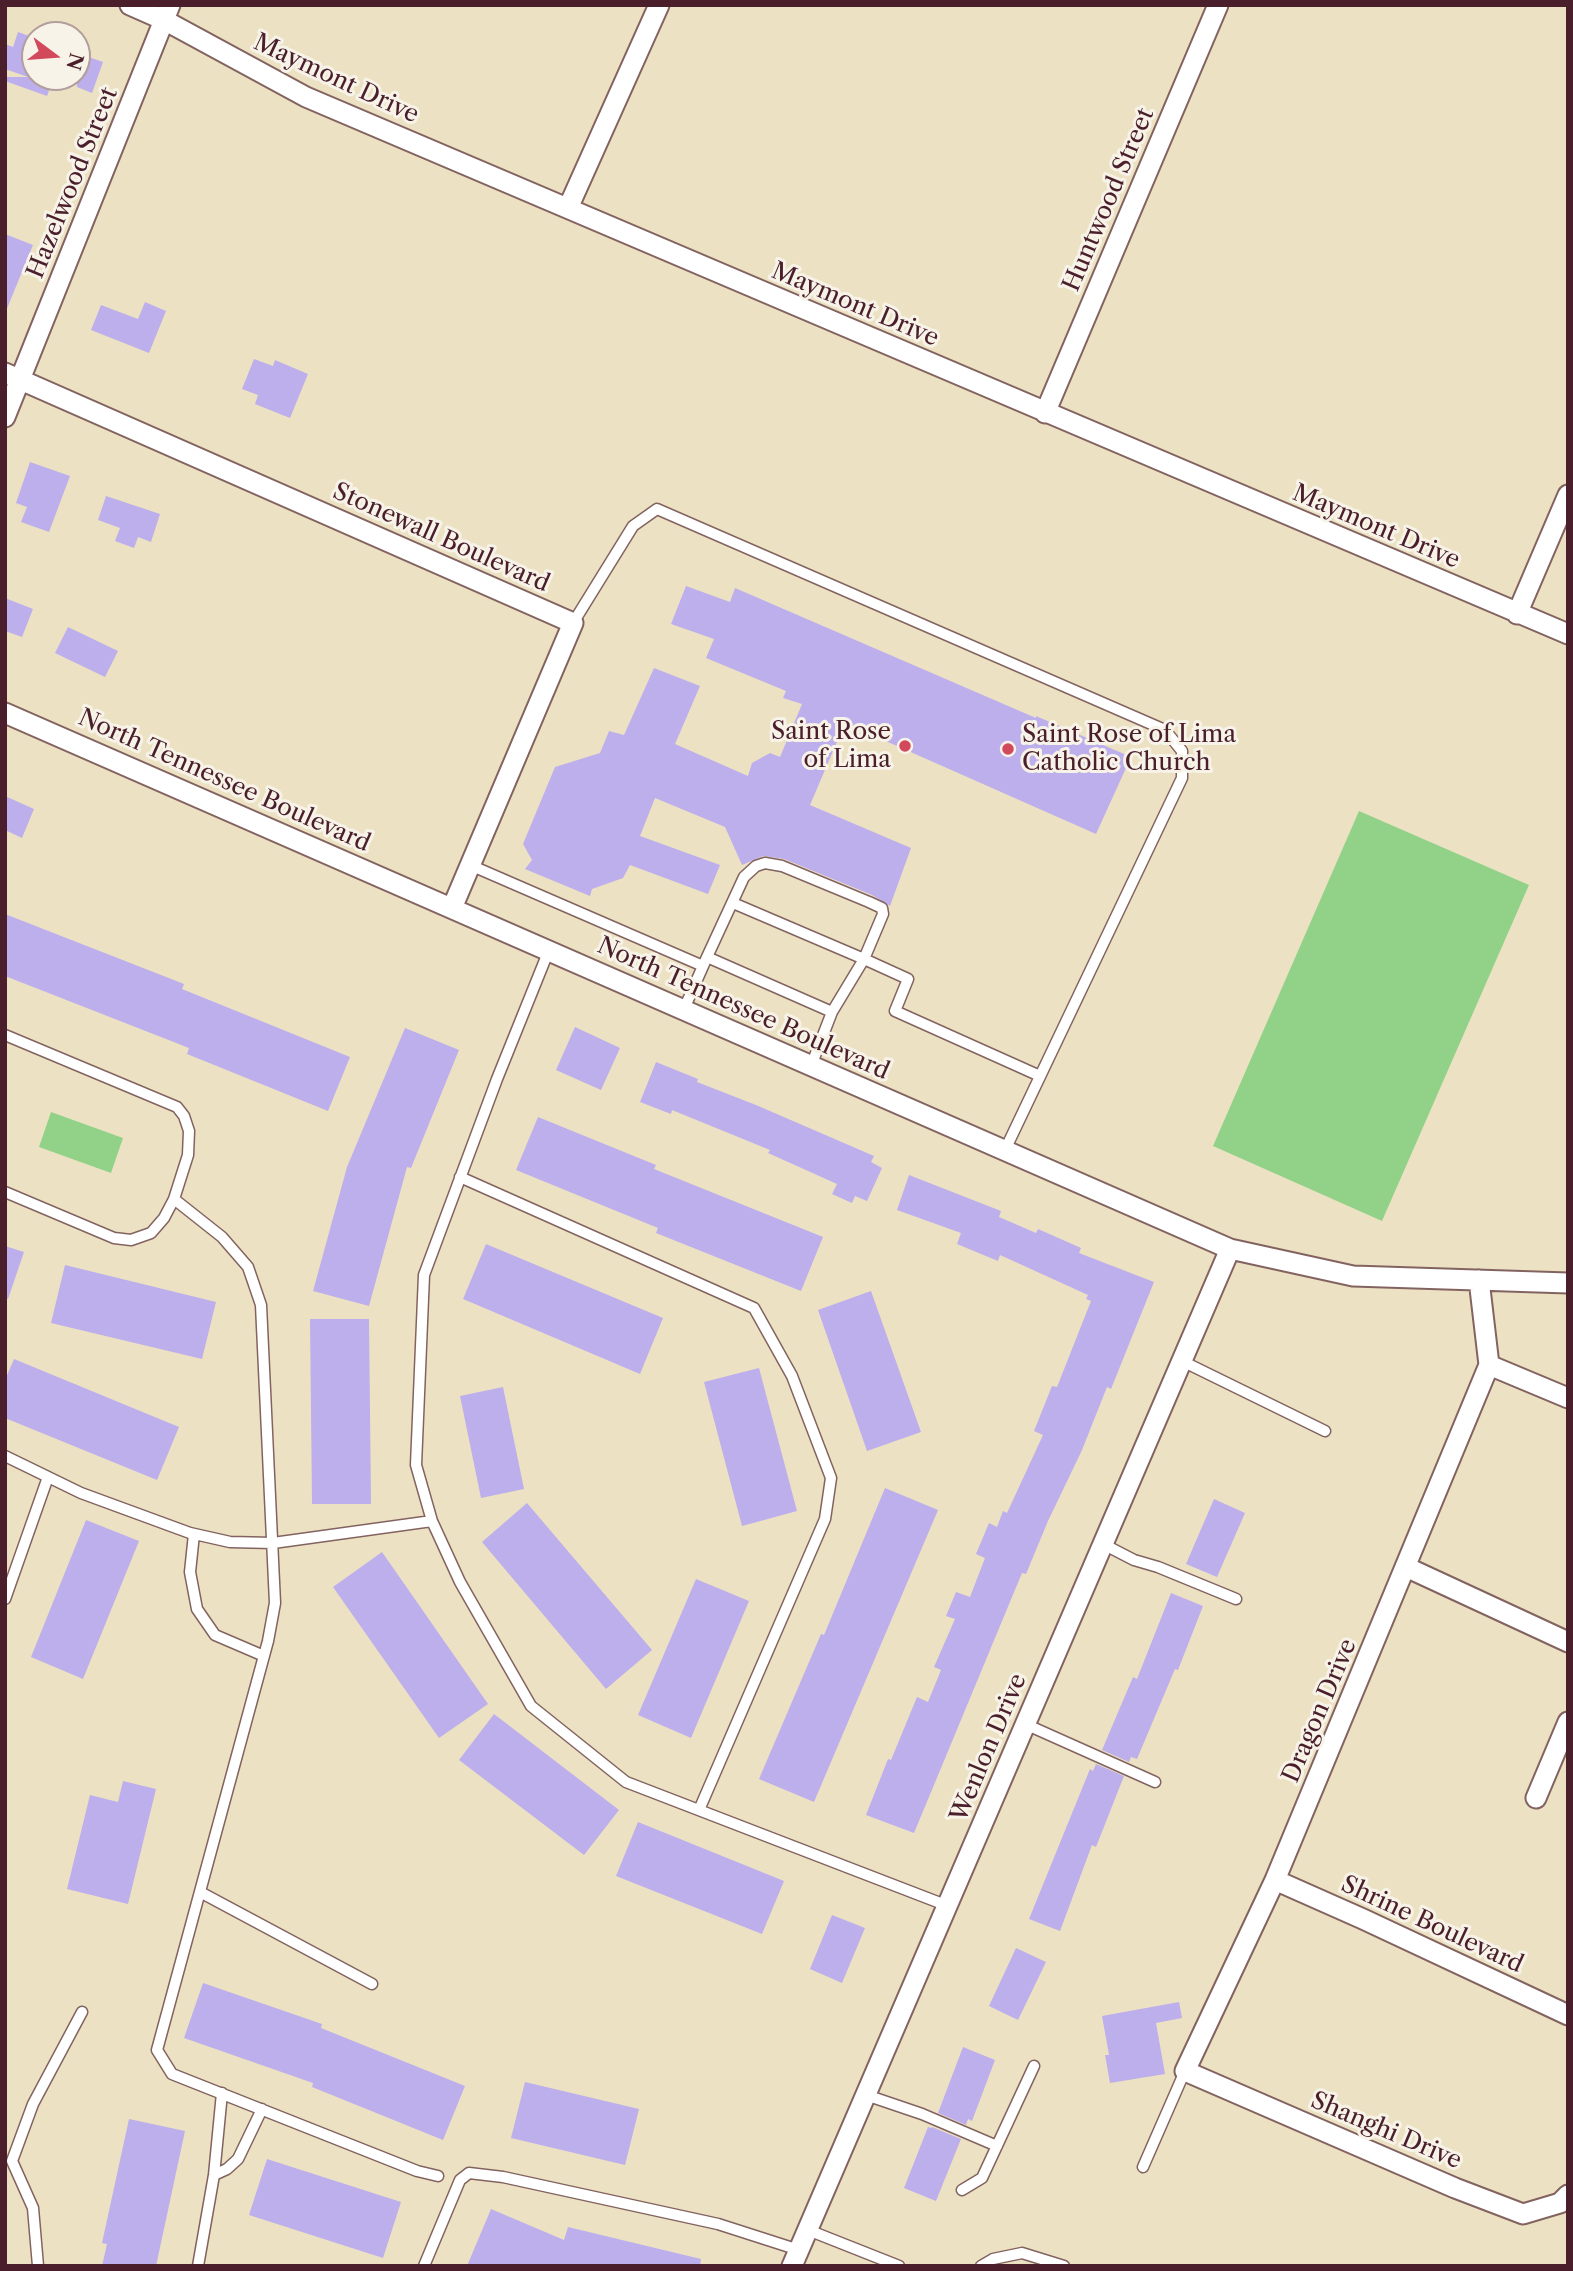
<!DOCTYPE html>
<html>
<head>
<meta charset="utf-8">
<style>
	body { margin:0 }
	#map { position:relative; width:1573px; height:2271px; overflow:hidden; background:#ece2c3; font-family:"Libre Caslon Text",serif }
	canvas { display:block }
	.frame { position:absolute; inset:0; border:7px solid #4a1f2b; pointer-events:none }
	.north { position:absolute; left:21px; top:21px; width:70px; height:70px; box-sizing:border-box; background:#f7f3e8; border:2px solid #b29e9c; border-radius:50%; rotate:106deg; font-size:19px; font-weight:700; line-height:28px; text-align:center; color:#4a1f2b }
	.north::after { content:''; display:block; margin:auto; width:24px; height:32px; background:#d1495b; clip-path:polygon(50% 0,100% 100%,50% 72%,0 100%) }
</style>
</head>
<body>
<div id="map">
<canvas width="1573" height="2271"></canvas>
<div class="frame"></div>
<div class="north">N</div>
</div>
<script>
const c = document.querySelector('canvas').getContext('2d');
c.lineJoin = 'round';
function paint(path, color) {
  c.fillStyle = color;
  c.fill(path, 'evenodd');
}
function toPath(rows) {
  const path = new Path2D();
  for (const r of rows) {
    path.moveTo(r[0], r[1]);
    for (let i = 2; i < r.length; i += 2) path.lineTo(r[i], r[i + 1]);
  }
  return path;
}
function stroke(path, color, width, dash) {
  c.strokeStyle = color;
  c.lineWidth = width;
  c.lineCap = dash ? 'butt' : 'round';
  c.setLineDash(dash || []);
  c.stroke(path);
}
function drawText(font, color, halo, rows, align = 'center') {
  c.font = font + ' "Libre Caslon Text",serif';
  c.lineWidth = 6;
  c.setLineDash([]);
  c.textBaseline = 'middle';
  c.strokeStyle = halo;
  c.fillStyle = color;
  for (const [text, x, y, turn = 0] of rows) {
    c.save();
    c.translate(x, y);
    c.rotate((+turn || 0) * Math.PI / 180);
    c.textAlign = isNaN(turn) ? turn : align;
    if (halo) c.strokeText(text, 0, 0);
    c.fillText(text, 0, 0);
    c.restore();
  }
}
const green = toPath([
	[1359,811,1529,885,1382,1221,1213,1146],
	[51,1112,123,1138,111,1173,39,1147]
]);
const building = toPath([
	[18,32,35,38,35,77,54,77,47,96,5,81,5,77,28,77,5,69,5,44,13,47],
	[77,53,103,62,92,93,77,87],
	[5,234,33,245,6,311,5,311],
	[145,302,166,311,149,353,91,330,101,305,138,319],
	[254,359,273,366,275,360,308,374,290,418,255,404,258,395,242,389],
	[30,462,70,476,49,532,21,522,27,507,16,503],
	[106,496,160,514,151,542,138,537,134,548,115,541,120,528,98,520],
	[686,586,730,602,735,588,1036,718,1036,716,1131,757,1096,834,845,723,810,805,911,848,890,906,872,895,784,859,763,856,742,865,725,827,655,798,640,836,720,865,708,894,630,865,623,878,592,889,590,896,525,869,532,860,523,844,555,767,600,753,609,731,624,735,654,668,700,686,675,744,748,776,752,763,770,753,780,757,802,704,783,698,786,691,706,658,714,639,671,624],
	[5,598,33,609,22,637,5,631],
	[68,627,118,651,105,677,55,653],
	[5,796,34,809,22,838,5,830],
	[5,914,184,984,182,989,350,1057,328,1111,187,1054,189,1048,5,976],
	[575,1027,620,1048,601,1090,556,1070],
	[405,1028,459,1050,411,1168,407,1167,369,1306,313,1291,347,1167],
	[656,1062,698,1079,697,1082,756,1105,874,1156,871,1162,882,1168,867,1201,855,1196,852,1203,832,1194,837,1184,768,1153,770,1150,672,1110,671,1114,640,1102],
	[538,1117,656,1165,654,1169,823,1237,801,1291,656,1233,658,1228,516,1170],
	[909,1175,1001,1211,999,1217,1036,1233,1038,1229,1081,1248,1079,1253,1154,1282,1111,1389,1107,1387,1082,1450,1048,1521,1026,1574,1022,1573,914,1833,866,1815,888,1759,891,1760,917,1697,928,1702,941,1670,934,1667,955,1619,946,1616,956,1592,970,1597,985,1558,976,1554,989,1523,997,1527,1003,1511,1007,1513,1043,1435,1034,1431,1052,1386,1057,1387,1091,1301,1086,1299,1088,1295,1000,1255,998,1261,957,1244,961,1233,897,1210],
	[486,1244,663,1318,640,1374,463,1299],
	[5,1246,24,1252,8,1299,5,1298],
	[65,1265,216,1302,202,1359,51,1323],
	[871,1291,921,1432,867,1451,818,1310],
	[310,1319,369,1319,371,1504,312,1504],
	[14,1359,179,1427,157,1480,5,1418,5,1380],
	[759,1368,797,1511,742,1526,704,1382],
	[503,1387,524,1489,481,1498,460,1396],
	[885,1488,938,1510,814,1802,759,1779,821,1634,824,1635],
	[1214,1499,1245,1513,1217,1577,1186,1564],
	[527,1503,652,1650,606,1689,482,1542],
	[86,1520,139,1541,83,1679,31,1657],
	[382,1552,488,1704,439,1738,333,1587],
	[696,1579,749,1601,691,1738,638,1715],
	[1171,1593,1203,1606,1178,1670,1175,1669,1137,1759,1131,1757,1129,1762,1102,1750,1133,1677,1137,1679],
	[494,1714,619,1810,584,1855,459,1760],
	[1096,1764,1124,1776,1096,1847,1092,1845,1060,1931,1029,1919,1090,1769,1093,1771],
	[123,1781,156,1789,128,1904,67,1889,90,1795,118,1802],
	[638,1822,784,1881,762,1934,616,1876],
	[832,1915,865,1928,842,1983,810,1969],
	[1016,1948,1046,1962,1018,2020,989,2006],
	[203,1983,322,2024,321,2028,465,2086,443,2140,312,2087,313,2083,184,2038],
	[1179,2002,1182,2018,1156,2023,1165,2074,1110,2083,1105,2055,1109,2055,1102,2016],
	[963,2047,995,2060,972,2121,968,2119,966,2125,938,2113],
	[525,2082,639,2109,625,2165,511,2138],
	[129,2119,185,2131,156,2266,102,2266,107,2244,102,2243],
	[928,2127,932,2128,932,2127,961,2139,936,2201,904,2188],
	[267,2159,401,2202,383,2258,249,2215],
	[491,2209,564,2240,568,2227,701,2259,700,2266,467,2266]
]);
const lane = toPath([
	[573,623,633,526,657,509,1165,730,1182,751,1182,778,1005,1150],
	[470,865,703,966],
	[549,950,497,1079,424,1275,416,1465,432,1521,460,1582,531,1706,626,1782,948,1906],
	[707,957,744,877,756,866,765,863,782,866,869,902,882,908,883,914,864,959,733,903],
	[684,1009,707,957,832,1012,811,1066],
	[832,1012,864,959,908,979,895,1011,1040,1076],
	[5,1035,177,1107,184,1116,189,1131,188,1155,174,1199,164,1218,151,1233,131,1240,114,1238,5,1192],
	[460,1177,754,1308,792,1376,831,1478,825,1519,699,1810],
	[174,1199,222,1237,248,1267,261,1305,275,1603,268,1641,157,2050,172,2074,417,2171,438,2176],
	[1182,1361,1325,1431],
	[5,1456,81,1493,190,1533,230,1542,273,1543,432,1521],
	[194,1534,190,1572,197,1609,215,1635,264,1656],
	[1103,1544,1134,1560,1158,1567,1236,1599],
	[5,1599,48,1477],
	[1025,1724,1155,1782],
	[200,1892,372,1984],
	[866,2095,922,2114,997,2146],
	[1143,2167,1185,2071],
	[214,2175,227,2169,238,2159,262,2109],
	[962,2190,982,2178,1034,2066],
	[808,2230,899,2266],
	[38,2266,33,2208,12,2161,33,2104,82,2012],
	[198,2266,214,2175,222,2093],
	[424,2266,460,2180,469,2173,503,2177,718,2224,799,2250],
	[981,2266,993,2259,1022,2253,1064,2266]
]);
const street = toPath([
	[130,5,164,20,306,97,1568,634],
	[568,208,659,5],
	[5,373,573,623,452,908],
	[1045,413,1218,5],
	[5,417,170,5],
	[1517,614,1568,495],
	[5,713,1230,1249,1353,1276,1568,1283],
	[1479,1280,1489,1365,1568,1398],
	[1489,1365,1275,1880,1185,2071,1455,2188,1523,2214,1560,2203,1568,2195],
	[1406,1567,1568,1642],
	[1536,1798,1568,1722],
	[1275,1880,1363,1919,1568,2015],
	[792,2266,1230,1249]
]);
const markers = [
	[905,746,7,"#d1495b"],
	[1008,749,7,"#d1495b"]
];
const streetNames = [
	["Maymont Drive",336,79,25],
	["Hazelwood Street",73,183,-68],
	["Huntwood Street",1109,200,-67],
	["Maymont Drive",855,305,23],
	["Maymont Drive",1376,527,23],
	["Stonewall Boulevard",441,538,24],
	["North Tennessee Boulevard",224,781,24],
	["North Tennessee Boulevard",743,1009,24],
	["Dragon Drive",1320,1711,-67],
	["Wenlon Drive",989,1748,-67],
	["Shrine Boulevard",1432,1925,25],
	["Shanghi Drive",1386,2131,23]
];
const poiNames = [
	["Saint Rose",891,732],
	["of Lima",891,760],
	["Saint Rose of Lima",1022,735,"left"],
	["Catholic Church",1022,763,"left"]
];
paint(green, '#92d288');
paint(building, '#bdaeec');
stroke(lane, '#836360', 13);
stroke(street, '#836360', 23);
stroke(lane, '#fff', 10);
stroke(street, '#fff', 19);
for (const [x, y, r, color] of markers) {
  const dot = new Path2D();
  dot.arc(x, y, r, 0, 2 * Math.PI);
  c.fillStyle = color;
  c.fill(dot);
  stroke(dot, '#f7f3e8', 2.5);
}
drawText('24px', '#4a1f2b', '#f7f3e8', streetNames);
drawText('24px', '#4a1f2b', '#f7f3e8', poiNames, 'right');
</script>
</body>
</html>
